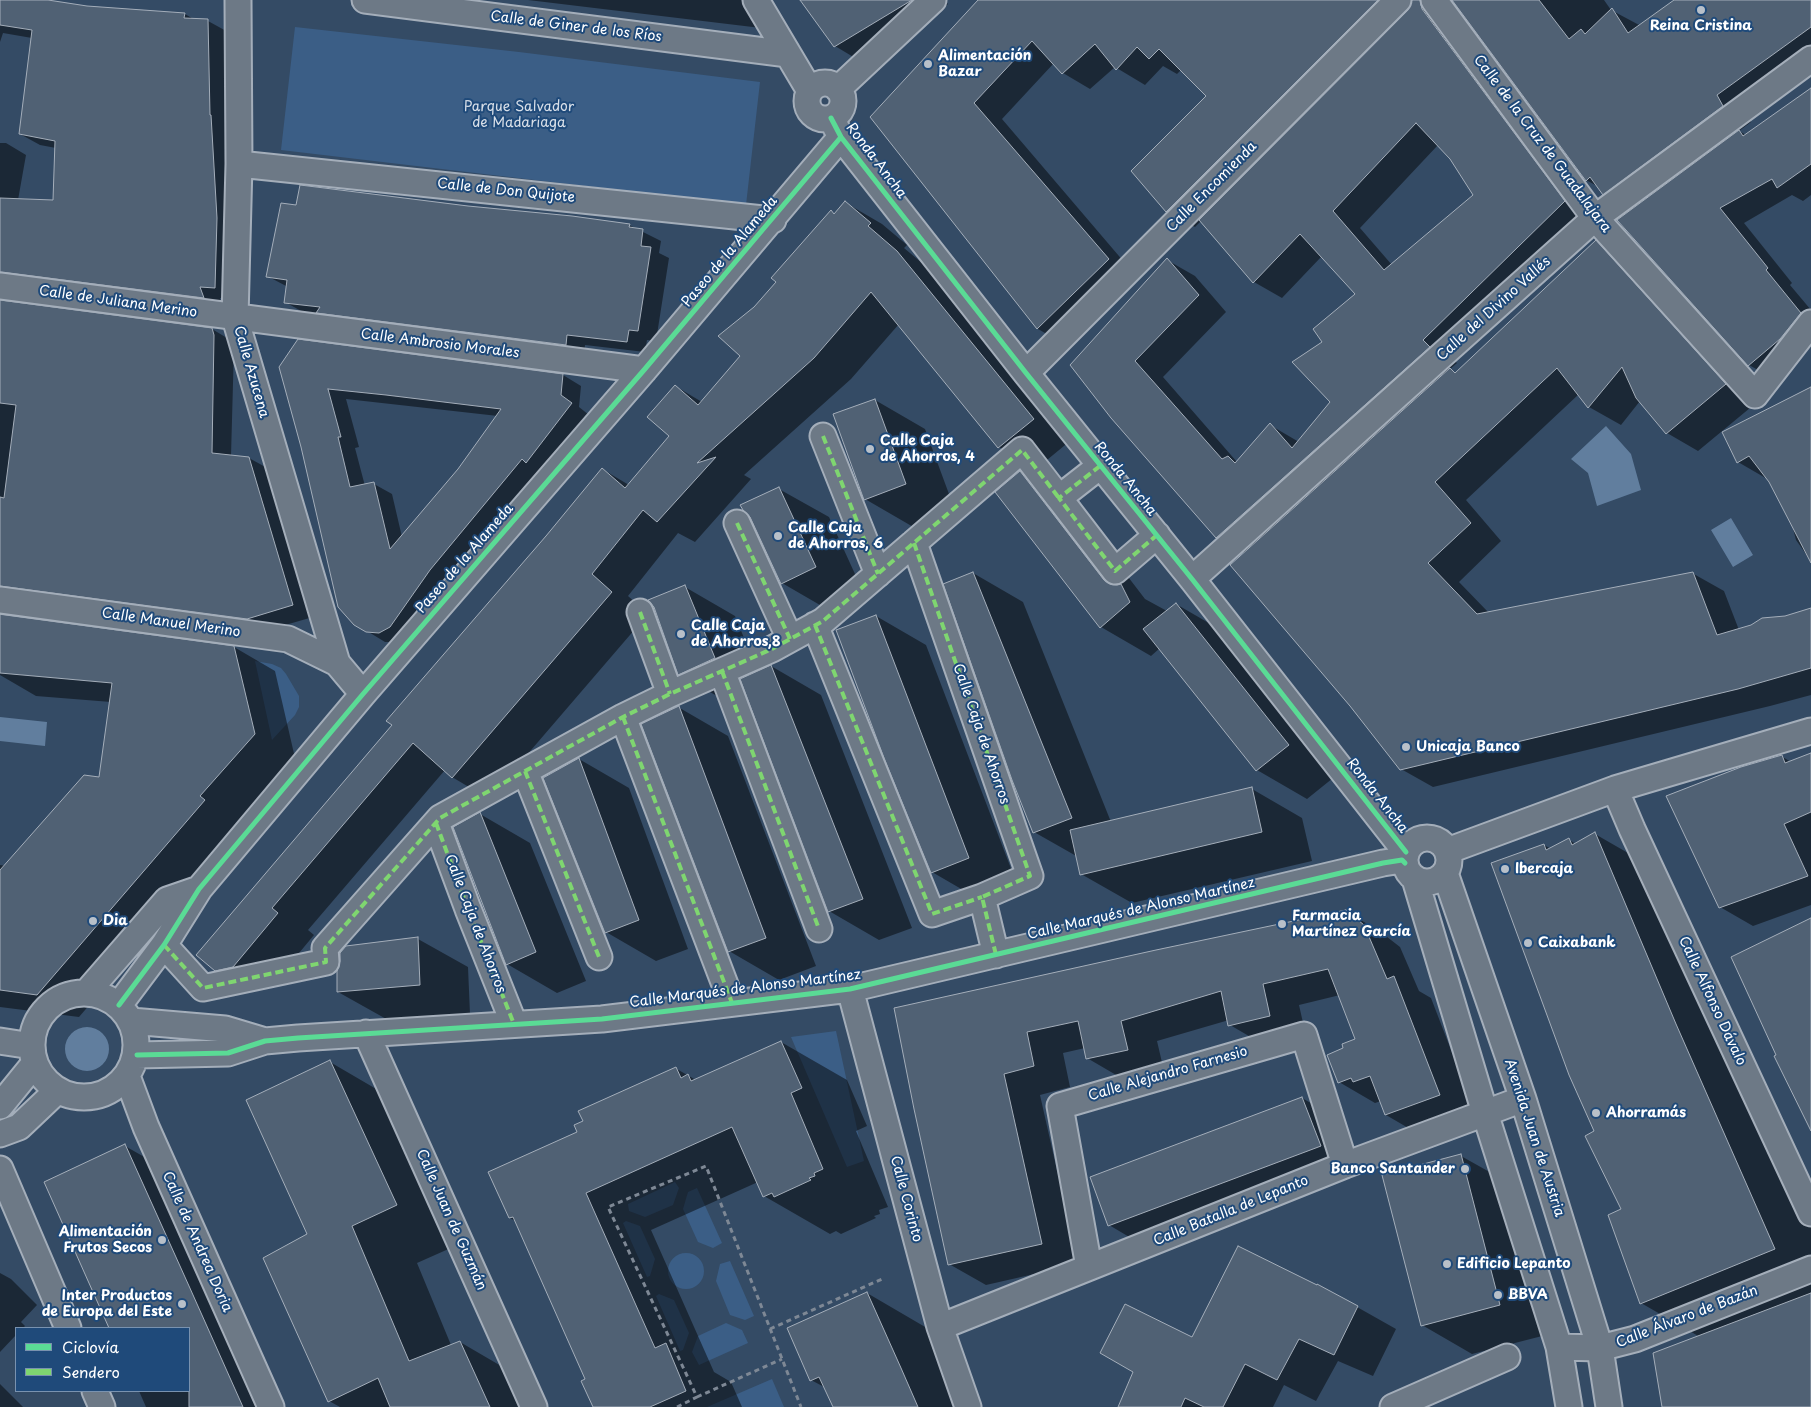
<!DOCTYPE html>
<html>
<head>
<meta charset="utf-8">
<style>
	body { margin:0 }
	#map { position:relative; width:1811px; height:1407px; overflow:hidden; background:#344b65; font-family:"Playpen Sans",sans-serif }
	canvas { display:block }
	.legend { position:absolute; left:15px; top:1327px; width:175px; height:65px; box-sizing:border-box; background:#1f4a7a; border:1px solid #7992af; margin:0; padding:6px 9px; list-style:none; font-size:15px; color:#fff }
	.legend li { display:flex; align-items:center; gap:10px; height:25px }
	.legend b { width:25px; border:1px solid #7992af }
</style>
</head>
<body>
<div id="map">
<canvas width="1811" height="1407"></canvas>
<ul class="legend">
<li><b style="height:6px;background:#5adb95"></b>Ciclovía</li>
<li><b style="height:6px;background:#7fd670"></b>Sendero</li>
</ul>
</div>
<script>
const c = document.querySelector('canvas').getContext('2d');
c.lineJoin = 'round';
function paint(path, color) {
  c.fillStyle = color;
  c.fill(path, 'evenodd');
}
function toPath(rows) {
  const path = new Path2D();
  for (const r of rows) {
    if (r.length === 3) {
      path.moveTo(r[0] + r[2], r[1]);
      path.arc(r[0], r[1], r[2], 0, 2 * Math.PI);
      continue;
    }
    path.moveTo(r[0], r[1]);
    for (let i = 2; i < r.length; i += 2) path.lineTo(r[i], r[i + 1]);
  }
  return path;
}
function stroke(path, color, width, dash) {
  c.strokeStyle = color;
  c.lineWidth = width;
  c.lineCap = dash ? 'butt' : 'round';
  c.setLineDash(dash || []);
  c.stroke(path);
}
function drawText(font, color, halo, rows, align = 'center') {
  c.font = font + ' "Playpen Sans",sans-serif';
  c.lineWidth = 4;
  c.setLineDash([]);
  c.textBaseline = 'middle';
  c.strokeStyle = halo;
  c.fillStyle = color;
  for (const [text, x, y, turn = 0] of rows) {
    c.save();
    c.translate(x, y);
    c.rotate((+turn || 0) * Math.PI / 180);
    c.textAlign = isNaN(turn) ? turn : align;
    if (halo) c.strokeText(text, 0, 0);
    c.fillText(text, 0, 0);
    c.restore();
  }
}
const green = toPath([
	[295,27,519,52,760,82,746,205,281,150],
	[255,661,272,664,281,668,286,674,299,696,299,707,295,715,272,740],
	[836,1031,864,1161,847,1167,791,1037],
	[675,1182,679,1188,673,1205,645,1217,629,1211,628,1204],
	[697,1188,722,1243,713,1248,698,1242,683,1209,688,1192],
	[626,1221,640,1226,655,1259,650,1276,647,1277,623,1223],
	[686,1271,18],
	[730,1261,754,1316,745,1320,730,1315,716,1281,720,1264],
	[659,1294,674,1300,689,1333,683,1350,680,1351,656,1296],
	[726,1323,742,1330,748,1343,699,1365,692,1352,698,1336],
	[772,1379,784,1407,707,1407]
]);
const water = toPath([
	[1606,426,1631,454,1641,490,1597,506,1588,473,1571,459],
	[1731,518,1753,555,1733,567,1711,530],
	[0,717,47,722,45,746,0,741],
	[87,1049,22]
]);
const shadow = toPath([
	[0,0,37,0,87,7,185,14,195,20,208,21,228,32,235,299,220,298,223,309,5,295,6,303,212,329,232,341,234,347,231,456,249,458,269,469,313,617,268,630,26,597,0,584,0,143,6,143,26,155,18,200,54,201,56,148,40,145,20,134,32,38,3,33,0,42],
	[528,0,744,0,761,28],
	[801,0,944,0,948,4,933,18,860,61,835,46],
	[980,0,1604,0,1611,10,1641,26,1676,0,1811,0,1811,63,1744,111,1751,122,1739,131,1746,135,1811,90,1811,195,1803,201,1792,195,1744,223,1792,283,1790,285,1811,310,1811,346,1805,353,1774,379,1749,365,1632,210,1604,194,1599,187,1586,180,1456,3,1448,11,1592,218,1450,357,1457,363,1450,369,1456,373,1596,242,1627,260,1756,403,1698,451,1667,433,1640,401,1621,425,1589,407,1579,394,1466,500,1501,541,1459,582,1489,613,1692,573,1724,591,1739,630,1811,610,1811,695,1770,706,1433,787,1401,769,1245,553,1217,537,1112,417,1167,260,1195,276,1226,312,1163,377,1237,462,1270,425,1299,442,1332,402,1324,342,1357,295,1322,256,1282,298,1254,282,1201,221,1195,227,1167,211,1133,171,1208,96,1181,70,1177,74,1163,66,1145,85,1115,67,1090,89,1063,73,1054,63,1002,119,1136,276,1066,345,1038,329,871,117],
	[1438,145,1450,158,1475,195,1392,265,1360,228],
	[846,203,882,224,907,245,904,248,934,273,1070,441,1036,469,999,447,899,324,851,379,744,475,751,479,695,542,678,533,628,596,648,614,489,799,452,777,445,770,308,930,314,935,270,988,253,991,216,970,394,725,602,469,629,485,671,436,675,386,702,402,742,356,755,308,778,282,831,212,835,214],
	[297,206,468,207,629,225,661,241,659,253,669,258,656,341,647,340,645,352,585,345,584,355,336,323,322,315,303,312,285,302,288,287,267,276],
	[299,341,563,375,581,386,579,407,589,415,545,472,540,469,398,642,385,642,367,631],
	[346,399,498,416,459,469,402,537,392,494,374,484,365,486,355,448,359,447],
	[1811,389,1811,561,1796,540,1791,521,1769,480,1738,462],
	[875,400,925,429,956,513,915,528,865,499],
	[1020,472,1070,501,1145,599,1167,611,1176,604,1226,633,1338,774,1307,799,1257,770,1160,648,1151,656,1101,627,997,492],
	[779,489,829,517,865,596,832,612,782,583,751,516],
	[973,573,1023,602,1111,822,1252,789,1302,818,1312,861,1132,903,1081,874,1078,857,1034,832],
	[685,587,735,616,758,672,771,666,821,695,912,928,879,940,829,911,748,695,729,703,679,674],
	[876,616,926,645,1018,887,982,901,932,872],
	[0,634,234,647,275,671,295,758,240,820,245,824,79,1017,0,1007,0,865,6,866,100,778,111,702,36,696,0,675],
	[678,707,728,736,816,966,779,980,729,951],
	[1811,754,1811,905,1753,926,1720,907,1781,756,1791,762],
	[579,759,629,788,688,949,656,961,606,932],
	[480,814,530,843,586,981,557,993,507,964],
	[1595,834,1661,872,1811,1222,1811,1407,1663,1407,1700,1337,1641,1303,1622,1209,1596,1132,1544,845,1551,849,1569,840,1576,844],
	[1346,911,1382,933,1400,947,1419,991,1431,998,1476,1115,1422,1136,1386,1115,1381,1101,1375,1103,1339,1082,1345,1049,1357,1040,1340,995,1299,1005,1306,1036,1266,1046,1230,1025,1229,1020,1157,1041,1164,1071,1123,1079,1087,1058,1085,1048,1063,1053,1070,1087,1040,1095,1078,1264,986,1285,949,1264,895,1009],
	[418,939,468,967,470,1014,388,1020,338,992],
	[781,1042,847,1080,867,1126,856,1131,888,1207,879,1210,880,1214,874,1216,876,1218,841,1234,836,1231,830,1234,764,1196,758,1182,651,1230,714,1372,731,1382,742,1407,594,1407,587,1380,517,1222,510,1218,579,1132,675,1068,696,1080],
	[330,1062,395,1100,462,1243,417,1263,451,1345,460,1342,525,1380,538,1407,340,1407,329,1401,309,1234],
	[1302,1098,1330,1114,1347,1161,1136,1241,1109,1225],
	[125,1146,176,1175,280,1407,146,1407,139,1391,189,1391,189,1328,111,1328,45,1182],
	[1461,1156,1511,1184,1550,1334,1472,1354,1422,1325],
	[0,1273,11,1279,37,1305,21,1322,25,1326,23,1328,16,1328,16,1335,0,1352],
	[867,1293,932,1331,966,1407,834,1407,826,1388,811,1380],
	[1357,1307,1396,1329,1373,1376,1338,1361,1316,1401,1284,1385,1273,1407,1119,1407,1193,1339],
	[0,1384,23,1407,0,1407]
]);
const building = toPath([
	[0,0,48,0,87,6,185,13,184,18,208,19,210,115,211,115,217,218,215,288,200,287,204,298,0,272,0,198,53,200,55,141,19,134,32,30,0,25,0,0],
	[800,0,912,0,834,47,800,0],
	[978,0,1378,0,1166,212,1131,171,1206,96,1159,49,1149,59,1137,47,1116,70,1095,44,1062,74,1032,41,974,103,1109,259,1037,329,870,117,978,0],
	[1412,0,1420,0,1422,9,1565,201,1423,340,1430,347,1216,538,1111,418,1070,365,1167,258,1199,295,1135,361,1222,459,1228,456,1235,463,1270,423,1292,448,1330,402,1292,362,1322,342,1313,329,1355,294,1300,234,1253,283,1199,220,1408,10,1412,0],
	[1416,123,1450,159,1473,195,1384,270,1333,211,1416,123],
	[1452,0,1539,0,1569,39,1581,29,1585,34,1612,8,1628,33,1674,0,1811,0,1811,27,1717,95,1723,106,1603,195,1590,177,1586,181,1452,0],
	[1811,88,1811,164,1777,188,1772,179,1720,208,1768,268,1766,270,1801,313,1780,339,1748,366,1617,220,1739,130,1743,136,1811,88],
	[300,185,468,206,572,216,630,224,629,227,643,229,641,246,651,247,638,331,629,330,627,342,567,335,566,345,316,313,320,307,284,303,287,280,266,277,281,203,296,205,300,185],
	[845,201,871,223,868,226,897,251,1034,419,998,448,871,292,814,358,697,463,716,457,657,522,643,510,592,574,612,592,452,778,413,743,272,908,278,913,233,967,215,971,196,955,392,725,386,721,546,536,602,468,625,488,669,436,647,417,675,385,698,405,740,356,718,336,754,307,776,282,771,278,831,210,834,214,845,201],
	[1596,240,1726,384,1666,434,1636,398,1622,367,1588,408,1557,368,1435,482,1471,523,1428,563,1477,614,1693,572,1717,635,1751,625,1762,618,1785,616,1811,608,1811,668,1738,689,1400,770,1350,706,1230,565,1450,368,1455,373,1596,240],
	[0,300,212,328,214,335,212,453,249,457,293,605,247,619,0,586,0,497,4,498,16,405,0,403,0,300],
	[298,339,563,374,561,395,572,403,526,463,522,459,459,535,430,570,390,627,379,633,366,632,354,625,338,607,301,447,279,367,298,339],
	[328,389,386,395,501,409,458,469,390,549,374,482,350,487,338,437,341,437,328,389],
	[1811,387,1811,563,1769,482,1749,456,1737,463,1722,432,1811,387],
	[875,399,906,484,864,500,833,414,875,399],
	[1020,471,1104,580,1110,584,1117,585,1121,584,1130,602,1100,628,995,492,1020,471],
	[779,487,816,567,781,584,750,517,743,510,740,505,779,487],
	[973,572,1072,818,1033,833,1012,780,943,584,973,572],
	[685,585,715,658,678,675,654,607,648,600,685,585],
	[1176,603,1289,745,1256,771,1143,629,1176,603],
	[0,614,234,646,255,734,200,796,205,800,37,995,0,990,0,870,84,775,99,777,112,683,0,673,0,614],
	[876,615,969,858,931,873,884,758,836,630,876,615],
	[771,665,863,899,828,912,740,679,771,665],
	[679,706,766,938,728,952,641,724,679,706],
	[1811,753,1811,812,1784,824,1808,876,1719,908,1666,796,1741,767,1782,755,1785,763,1811,753],
	[579,758,639,920,605,933,543,778,579,758],
	[1252,787,1262,832,1080,875,1070,830,1252,787],
	[480,812,536,952,506,965,453,827,480,812],
	[1595,832,1676,1024,1775,1249,1640,1304,1608,1215,1621,1209,1585,1136,1594,1131,1569,1075,1491,863,1544,844,1546,850,1569,838,1572,845,1595,832],
	[1346,910,1364,925,1387,979,1394,976,1440,1095,1385,1115,1370,1076,1353,1082,1351,1078,1338,1083,1327,1055,1343,1048,1342,1044,1355,1039,1328,969,1263,984,1270,1016,1228,1026,1221,991,1121,1021,1128,1050,1086,1059,1078,1021,1027,1032,1034,1066,1004,1074,1042,1244,948,1265,914,1109,894,1008,1156,950,1346,910],
	[1811,918,1811,1131,1774,1056,1776,1055,1731,957,1811,918],
	[418,937,420,985,337,992,337,971,340,961,340,953,346,946,418,937],
	[781,1041,802,1088,791,1093,823,1169,814,1173,815,1176,809,1178,811,1180,774,1197,772,1193,763,1197,732,1127,586,1193,655,1348,666,1343,686,1391,650,1407,593,1407,581,1381,585,1379,513,1217,509,1218,488,1172,577,1132,574,1125,583,1121,578,1111,676,1067,681,1078,688,1074,691,1081,781,1041],
	[330,1060,397,1205,352,1226,409,1361,460,1341,490,1407,390,1407,378,1378,328,1402,263,1258,307,1234,246,1100,330,1060],
	[1302,1097,1321,1146,1108,1226,1090,1177,1302,1097],
	[125,1144,189,1286,243,1407,189,1407,189,1328,109,1328,44,1182,125,1144],
	[1461,1154,1500,1305,1421,1326,1382,1175,1461,1154],
	[1238,1246,1317,1285,1317,1284,1358,1306,1334,1355,1299,1339,1277,1380,1245,1364,1223,1407,1204,1407,1185,1398,1181,1407,1118,1407,1133,1372,1100,1353,1125,1304,1192,1337,1238,1246],
	[867,1292,901,1368,918,1407,833,1407,819,1377,810,1381,787,1328,867,1292],
	[1811,1293,1811,1407,1662,1407,1653,1353,1811,1293]
]);
const path = toPath([
	[770,1329,882,1279],
	[697,1397,782,1359],
	[677,1407,697,1397,608,1207,706,1166,801,1407]
]);
const street = toPath([
	[238,0,239,164,235,318,337,663,363,694],
	[365,0,788,54],
	[756,0,810,91],
	[1434,0,1595,218,1755,395,1811,323],
	[825,101,18],
	[838,89,933,0],
	[831,118,841,137,1026,373,1192,579,1406,852],
	[239,164,773,220],
	[0,286,644,370],
	[1026,373,1398,0],
	[823,436,878,574],
	[1100,466,1059,498,1115,571,1157,535],
	[737,523,790,639],
	[914,543,1030,876,982,897,996,955],
	[1192,579,1595,218,1811,59],
	[0,600,288,639,337,663],
	[640,612,670,694],
	[815,625,932,914,982,897],
	[722,671,819,929],
	[623,717,732,1003],
	[525,771,599,957],
	[1615,789,1632,829,1811,1213],
	[436,823,468,909,514,1024],
	[1427,860,22],
	[1447,851,1615,789,1811,731],
	[1445,873,1523,1099,1600,1348,1609,1407],
	[1415,879,1485,1113,1559,1347,1569,1407],
	[164,945,203,988,326,962,325,948,440,818,623,717,670,694,772,649,823,621,1022,450,1059,498],
	[850,989,940,1327,968,1407],
	[87,992,167,900,199,889],
	[84,1045,52],
	[119,1005,164,945,199,889,363,694,644,370,841,137],
	[131,1021,225,1029,265,1041],
	[366,1033,534,1407],
	[0,1041,32,1046],
	[137,1055,228,1053,265,1041,298,1038,602,1019,850,989,1383,863,1402,860,1405,863],
	[127,1076,146,1127,271,1407],
	[0,1106,35,1063],
	[0,1134,19,1127,58,1090],
	[0,1169,68,1328],
	[1089,1267,1060,1106,1304,1035,1345,1165],
	[940,1327,1345,1165,1523,1099],
	[1559,1347,1600,1348,1635,1339,1811,1269],
	[95,1391,102,1407],
	[1393,1407,1507,1357]
]);
const quiet = toPath([
	[823,436,878,574],
	[1100,466,1059,498,1115,571,1157,535],
	[737,523,790,639],
	[914,543,1030,876,982,897,996,955],
	[640,612,670,694],
	[815,625,932,914,982,897],
	[722,671,819,929],
	[623,717,732,1003],
	[525,771,599,957],
	[436,823,468,909,514,1024],
	[164,945,203,988,326,962,325,948,440,818,623,717,670,694,772,649,823,621,1022,450,1059,498]
]);
const cycleway = toPath([
	[831,118,841,137,1026,373,1192,579,1406,852],
	[119,1005,164,945,199,889,363,694,644,370,841,137],
	[137,1055,228,1053,265,1041,298,1038,602,1019,850,989,1383,863,1402,860,1405,863]
]);
const markers = [
	[1701,10,5,"#b8c0c9"],
	[928,64,5,"#b8c0c9"],
	[870,449,5,"#b8c0c9"],
	[778,536,5,"#b8c0c9"],
	[681,634,5,"#b8c0c9"],
	[1406,747,5,"#b8c0c9"],
	[1505,869,5,"#b8c0c9"],
	[93,921,5,"#b8c0c9"],
	[1282,924,5,"#b8c0c9"],
	[1528,943,5,"#b8c0c9"],
	[1596,1113,5,"#b8c0c9"],
	[1465,1169,5,"#b8c0c9"],
	[162,1240,5,"#b8c0c9"],
	[1447,1264,5,"#b8c0c9"],
	[1498,1295,5,"#b8c0c9"],
	[182,1304,5,"#b8c0c9"]
];
const poiNames = [
	["Reina Cristina",1701,26,"center"],
	["Alimentación",938,56],
	["Bazar",938,72],
	["Calle Caja",880,441],
	["de Ahorros, 4",880,457],
	["Calle Caja",788,528],
	["de Ahorros, 6",788,544],
	["Calle Caja",691,626],
	["de Ahorros,8",691,642],
	["Unicaja Banco",1416,747],
	["Ibercaja",1515,869],
	["Farmacia",1292,916],
	["Martínez García",1292,932],
	["Dia",103,921],
	["Caixabank",1538,943],
	["Ahorramás",1606,1113],
	["Banco Santander",1455,1169,"right"],
	["Alimentación",152,1232,"right"],
	["Frutos Secos",152,1248,"right"],
	["Edificio Lepanto",1457,1264],
	["BBVA",1508,1295],
	["Inter Productos",172,1296,"right"],
	["de Europa del Este",172,1312,"right"]
];
const streetNames = [
	["Calle de Giner de los Ríos",576,27,7],
	["Calle de la Cruz de Guadalajara",1542,144,53],
	["Ronda Ancha",876,161,53],
	["Calle Encomienda",1212,187,-45],
	["Calle de Don Quijote",506,191,6],
	["Paseo de la Alameda",730,252,-50],
	["Calle de Juliana Merino",118,302,8],
	["Calle del Divino Vallés",1494,309,-42],
	["Calle Ambrosio Morales",440,344,7],
	["Calle Azucena",251,372,74],
	["Ronda Ancha",1125,479,51],
	["Paseo de la Alameda",465,559,-49],
	["Calle Manuel Merino",171,623,8],
	["Calle Caja de Ahorros",981,734,71],
	["Ronda Ancha",1377,796,52],
	["Calle Marqués de Alonso Martínez",1141,909,-13],
	["Calle Caja de Ahorros",475,924,69],
	["Calle Marqués de Alonso Martínez",745,989,-7],
	["Calle Alfonso Dávalo",1712,1001,65],
	["Calle Alejandro Farnesio",1168,1074,-16],
	["Avenida Juan de Austria",1534,1138,72],
	["Calle Corinto",906,1199,75],
	["Calle Batalla de Lepanto",1231,1211,-22],
	["Calle Juan de Guzmán",451,1220,66],
	["Calle de Andrea Doria",197,1242,66],
	["Calle Álvaro de Bazán",1687,1317,-21]
];
const parkNames = [
	["Parque Salvador",519,107],
	["de Madariaga",519,123]
];
paint(green, '#3b5e86');
paint(water, '#617e9e');
paint(shadow, '#0007');
paint(building, '#506174');
stroke(building, '#a4aeba', 1);
stroke(street, '#a4aeba', 29);
stroke(path, '#7e8895', 3, [5, 4]);
stroke(street, '#6d7986', 25);
stroke(quiet, '#7fd670', 4, [8, 4]);
stroke(cycleway, '#5adb95', 5);
for (const [x, y, r, color] of markers) {
  const dot = new Path2D();
  dot.arc(x, y, r, 0, 2 * Math.PI);
  c.fillStyle = color;
  c.fill(dot);
  stroke(dot, '#1f4a7a', 2);
}
drawText('bold 14px', '#fff', '#1f4a7a', poiNames, 'left');
drawText('14px', '#fff', '#1f4a7a', streetNames);
drawText('14px', '#d8dfe8', '#1f4a7a', parkNames);
</script>
</body>
</html>
